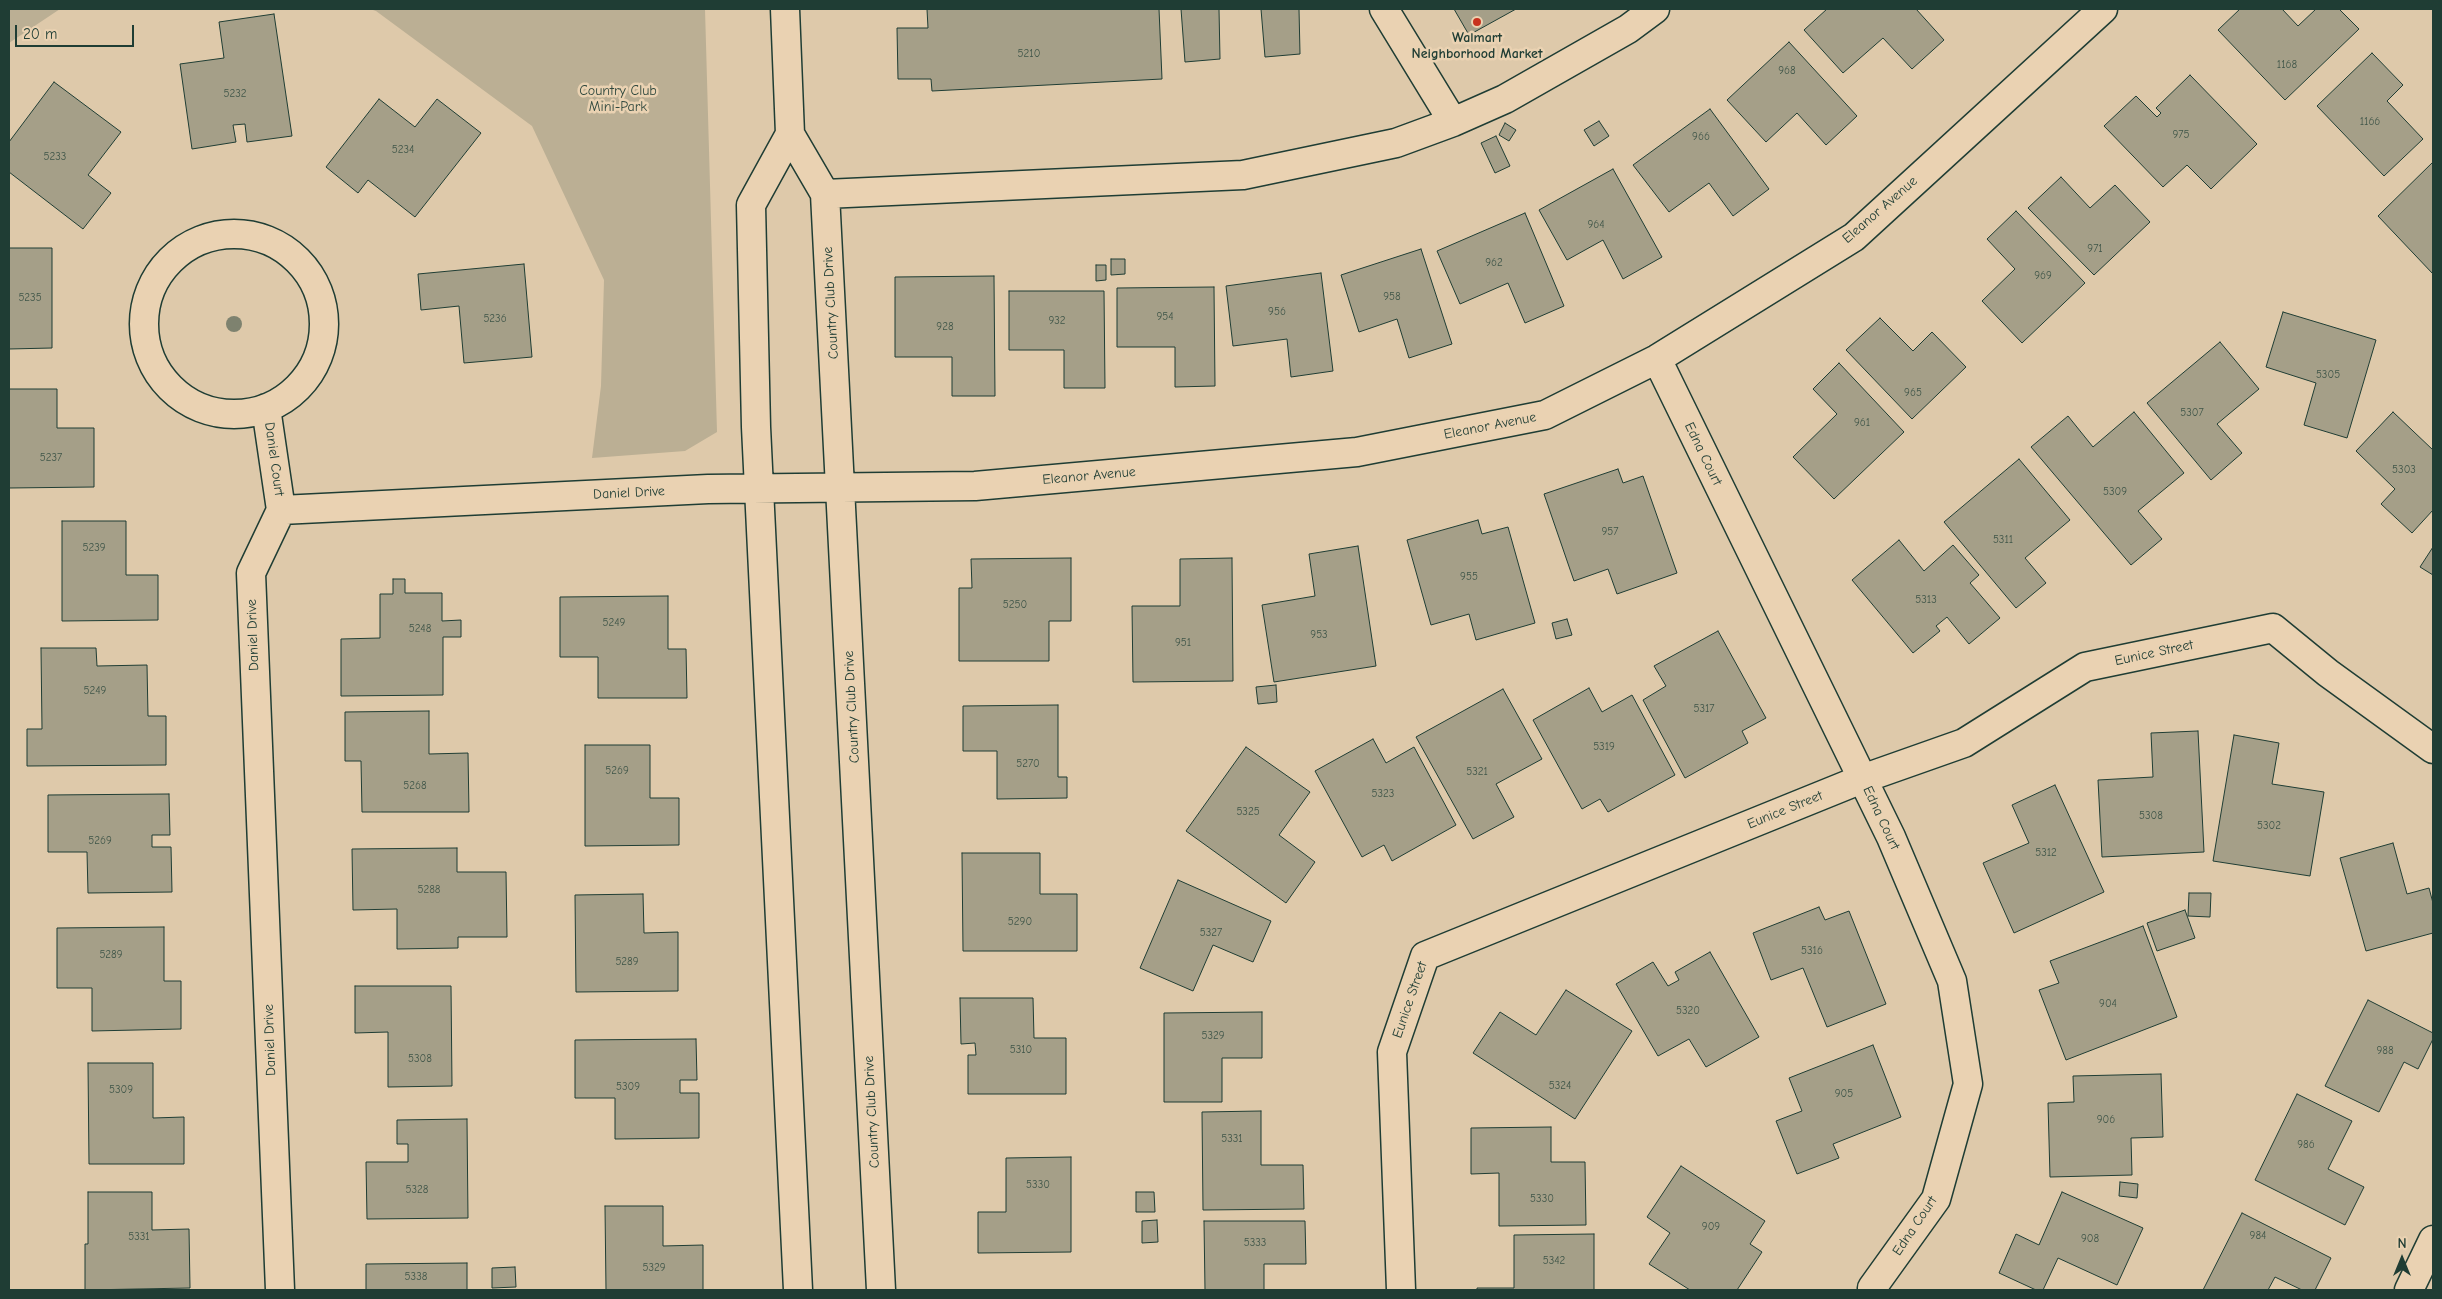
<!DOCTYPE html>
<html>
<head>
<meta charset="utf-8">
<style>
	body { margin:0 }
	#map { position:relative; width:2442px; height:1299px; overflow:hidden; background:#dec9aa; font-family:"Comic Neue",sans-serif }
	canvas { display:block }
	.frame { position:absolute; inset:0; border:10px solid #1f3d34; pointer-events:none }
	.north { position:absolute; left:2377px; top:1234px; width:50px; height:50px; -webkit-text-stroke:4px #ead2b2; paint-order:stroke; rotate:0deg; font-size:14px; font-weight:700; line-height:20px; text-align:center; color:#1f3d34 }
	.north::after { content:''; display:block; margin:auto; width:18px; height:22px; background:#1f3d34; clip-path:polygon(50% 0,100% 100%,50% 72%,0 100%) }
	.scale { position:absolute; left:15px; top:25px; width:119px; height:22px; box-sizing:border-box; border:2px solid #1f3d34; border-top:0; padding-left:6px; font-size:15px; line-height:18px; white-space:nowrap; color:#1f3d34; -webkit-text-stroke:4px #ead2b2; paint-order:stroke }
</style>
</head>
<body>
<div id="map">
<canvas width="2442" height="1299"></canvas>
<div class="frame"></div>
<div class="north">N</div>
<div class="scale">20 m</div>
</div>
<script>
const c = document.querySelector('canvas').getContext('2d');
c.lineJoin = 'round';
function paint(path, color) {
  c.fillStyle = color;
  c.fill(path, 'evenodd');
}
function toPath(rows) {
  const path = new Path2D();
  for (const r of rows) {
    if (r.length === 3) {
      path.moveTo(r[0] + r[2], r[1]);
      path.arc(r[0], r[1], r[2], 0, 2 * Math.PI);
      continue;
    }
    path.moveTo(r[0], r[1]);
    for (let i = 2; i < r.length; i += 2) path.lineTo(r[i], r[i + 1]);
  }
  return path;
}
function stroke(path, color, width, dash) {
  c.strokeStyle = color;
  c.lineWidth = width;
  c.lineCap = dash ? 'butt' : 'round';
  c.setLineDash(dash || []);
  c.stroke(path);
}
function drawText(font, color, halo, rows, align = 'center') {
  c.font = font + ' "Comic Neue",sans-serif';
  c.lineWidth = 5;
  c.setLineDash([]);
  c.textBaseline = 'middle';
  c.strokeStyle = halo;
  c.fillStyle = color;
  for (const [text, x, y, turn = 0] of rows) {
    c.save();
    c.translate(x, y);
    c.rotate((+turn || 0) * Math.PI / 180);
    c.textAlign = isNaN(turn) ? turn : align;
    if (halo) c.strokeText(text, 0, 0);
    c.fillText(text, 0, 0);
    c.restore();
  }
}
const green = toPath([
	[9,9,60,9,9,43],
	[370,9,705,9,717,432,685,451,592,458,601,386,604,280,532,126,376,11]
]);
const building = toPath([
	[927,9,1159,9,1162,79,932,91,931,79,898,79,897,28,928,28,927,9],
	[1181,9,1219,9,1220,59,1185,62,1181,9],
	[1261,9,1299,9,1300,54,1265,57,1261,9],
	[1454,9,1516,9,1469,35,1454,9],
	[1827,9,1916,9,1944,40,1912,69,1883,38,1843,73,1804,30,1827,9],
	[2240,9,2282,9,2298,26,2316,9,2339,9,2359,29,2285,100,2218,30,2240,9],
	[274,14,292,136,247,142,245,124,233,125,236,142,192,149,180,64,224,58,219,22,274,14],
	[1789,42,1857,116,1826,145,1797,113,1766,142,1727,100,1789,42],
	[2372,53,2403,85,2387,101,2423,139,2384,176,2317,106,2372,53],
	[2190,75,2257,144,2211,189,2187,165,2163,187,2104,126,2136,96,2157,117,2161,113,2156,108,2190,75],
	[54,82,121,132,88,175,111,193,83,229,9,172,9,142,54,82],
	[379,99,415,127,437,99,481,133,415,217,368,180,358,193,326,167,379,99],
	[1710,109,1769,189,1733,216,1709,183,1669,212,1633,165,1710,109],
	[1599,121,1609,136,1594,146,1584,130,1599,121],
	[1505,123,1516,130,1509,141,1499,135,1505,123],
	[1496,136,1510,166,1495,173,1481,143,1496,136],
	[2433,162,2433,274,2378,216,2433,162],
	[1613,169,1662,257,1623,279,1603,240,1567,260,1539,210,1613,169],
	[2061,177,2090,208,2115,185,2150,222,2094,275,2028,208,2061,177],
	[2016,211,2085,283,2022,343,1982,301,2015,269,1987,239,2016,211],
	[1525,213,1564,306,1525,323,1508,283,1460,304,1437,251,1525,213],
	[9,248,52,248,52,348,9,349,9,248],
	[1421,249,1452,344,1409,358,1397,319,1359,332,1341,275,1421,249],
	[1111,259,1125,259,1125,274,1111,275,1111,259],
	[524,264,532,357,464,363,459,306,421,310,418,274,524,264],
	[1096,265,1106,265,1106,280,1096,281,1096,265],
	[1321,273,1333,371,1291,377,1287,339,1233,346,1226,286,1321,273],
	[994,276,995,396,952,396,952,357,895,357,895,277,994,276],
	[1214,287,1215,386,1175,387,1175,347,1117,347,1117,288,1214,287],
	[1009,291,1104,291,1105,388,1064,388,1064,350,1009,350,1009,291],
	[2283,312,2376,340,2347,438,2304,425,2316,383,2266,367,2283,312],
	[1880,318,1913,351,1932,332,1966,367,1912,419,1846,350,1880,318],
	[2220,342,2259,389,2217,424,2242,453,2211,480,2147,403,2220,342],
	[1839,363,1904,432,1834,499,1793,457,1837,414,1813,389,1839,363],
	[9,389,57,389,57,428,94,428,94,487,9,488,9,389],
	[2134,412,2184,473,2138,511,2162,539,2131,565,2031,447,2068,416,2093,447,2134,412],
	[2393,412,2433,450,2433,510,2412,533,2381,504,2395,489,2356,451,2393,412],
	[2019,459,2070,520,2025,558,2046,583,2016,608,1944,522,2019,459],
	[1618,469,1623,483,1643,476,1677,573,1617,594,1608,569,1574,581,1544,494,1618,469],
	[1478,520,1482,534,1508,527,1535,623,1476,640,1469,614,1431,625,1407,540,1478,520],
	[62,521,126,521,126,575,158,575,158,620,62,621,62,521],
	[1899,540,1924,571,1953,545,1979,575,1970,583,2000,618,1969,644,1947,617,1936,626,1940,631,1913,653,1852,580,1899,540],
	[1358,546,1376,666,1274,682,1262,605,1315,596,1309,554,1358,546],
	[2433,547,2433,575,2420,567,2433,547],
	[1071,558,1071,621,1049,621,1049,661,959,661,959,588,972,588,971,559,1071,558],
	[1232,558,1233,681,1133,682,1132,606,1180,606,1180,559,1232,558],
	[393,579,405,579,405,593,442,593,442,621,461,620,461,637,443,637,443,695,341,696,341,639,380,638,380,594,393,594,393,579],
	[668,596,668,649,686,649,687,698,598,698,598,657,560,657,560,597,668,596],
	[1567,619,1572,635,1556,639,1552,623,1567,619],
	[1718,631,1766,718,1742,731,1748,743,1685,778,1643,700,1666,686,1654,666,1718,631],
	[41,648,96,648,97,666,147,665,148,716,166,716,166,765,27,766,27,729,42,729,41,648],
	[1276,685,1277,702,1258,704,1256,687,1276,685],
	[1589,688,1602,712,1632,695,1675,775,1608,812,1600,799,1582,809,1533,720,1589,688],
	[1503,689,1542,759,1496,784,1514,817,1473,839,1416,737,1503,689],
	[1058,705,1058,777,1067,777,1067,798,997,799,997,751,963,751,963,706,1058,705],
	[429,711,429,754,468,753,469,812,362,812,361,761,345,761,345,712,429,711],
	[2198,731,2204,852,2102,857,2098,780,2153,777,2151,733,2198,731],
	[2234,735,2279,743,2272,784,2324,792,2310,876,2213,861,2234,735],
	[1373,739,1386,763,1414,747,1456,825,1392,861,1384,845,1362,857,1315,771,1373,739],
	[585,745,650,745,650,798,679,798,679,845,585,846,585,745],
	[1246,747,1310,792,1279,835,1315,862,1286,903,1186,831,1246,747],
	[2055,785,2104,892,2014,933,1983,863,2029,843,2012,805,2055,785],
	[169,794,170,835,152,835,152,847,171,847,172,892,88,893,87,852,48,852,48,795,169,794],
	[2393,843,2407,894,2429,888,2433,903,2433,933,2366,951,2340,858,2393,843],
	[457,848,457,872,506,872,507,937,458,937,458,948,397,949,397,909,353,910,352,849,457,848],
	[962,853,1040,853,1040,894,1077,894,1077,951,963,951,962,853],
	[1178,880,1271,921,1253,962,1213,945,1193,991,1140,968,1178,880],
	[2189,893,2211,893,2210,917,2188,916,2189,893],
	[643,894,644,933,678,932,678,991,576,992,575,895,643,894],
	[1819,907,1825,920,1849,911,1886,1004,1827,1027,1803,968,1771,980,1753,933,1819,907],
	[2185,910,2195,938,2157,951,2147,923,2185,910],
	[2143,926,2177,1017,2066,1060,2039,990,2059,983,2050,961,2143,926],
	[164,927,164,981,181,981,181,1029,92,1031,92,988,57,988,57,928,164,927],
	[1710,952,1759,1037,1706,1067,1689,1039,1658,1056,1616,984,1653,962,1668,986,1679,980,1675,972,1710,952],
	[355,986,451,986,452,1086,388,1087,388,1032,355,1033,355,986],
	[1566,990,1632,1031,1575,1119,1473,1053,1500,1012,1536,1035,1566,990],
	[960,998,1033,998,1034,1038,1066,1038,1066,1094,968,1094,968,1055,976,1055,975,1043,961,1044,960,998],
	[2368,1000,2433,1033,2433,1039,2418,1069,2404,1062,2379,1112,2325,1086,2368,1000],
	[1262,1012,1262,1058,1222,1058,1222,1102,1164,1102,1164,1013,1262,1012],
	[696,1039,697,1080,680,1080,680,1093,699,1093,699,1138,615,1139,615,1098,575,1098,575,1040,696,1039],
	[1873,1045,1901,1117,1833,1144,1839,1158,1797,1174,1776,1121,1802,1111,1789,1078,1873,1045],
	[88,1063,153,1063,153,1118,184,1117,184,1164,89,1164,88,1063],
	[2161,1074,2163,1137,2131,1138,2132,1175,2050,1177,2048,1103,2074,1102,2073,1076,2161,1074],
	[2297,1094,2352,1121,2328,1169,2364,1187,2345,1225,2255,1180,2297,1094],
	[1261,1111,1261,1165,1303,1165,1304,1209,1203,1210,1202,1112,1261,1111],
	[467,1119,468,1218,367,1219,366,1162,408,1162,408,1144,397,1144,397,1120,467,1119],
	[1551,1127,1551,1162,1585,1162,1586,1225,1499,1226,1499,1173,1471,1174,1471,1128,1551,1127],
	[1071,1157,1071,1252,978,1253,978,1212,1006,1212,1006,1158,1071,1157],
	[1681,1166,1765,1221,1750,1244,1762,1252,1737,1290,1690,1290,1649,1264,1670,1233,1647,1217,1681,1166],
	[2120,1182,2138,1184,2137,1198,2119,1196,2120,1182],
	[88,1192,152,1192,152,1230,189,1229,190,1288,85,1290,85,1244,88,1244,88,1192],
	[1136,1192,1154,1192,1155,1212,1136,1212,1136,1192],
	[2062,1192,2143,1228,2117,1285,2058,1258,2043,1290,2036,1290,1999,1273,2016,1234,2039,1245,2062,1192],
	[605,1206,663,1206,663,1246,703,1245,703,1290,606,1290,605,1206],
	[2242,1213,2331,1258,2315,1290,2302,1290,2275,1277,2268,1290,2203,1290,2242,1213],
	[1157,1220,1158,1242,1142,1243,1142,1221,1157,1220],
	[1204,1221,1305,1221,1306,1264,1264,1264,1264,1290,1205,1290,1204,1221],
	[1594,1234,1594,1290,1477,1290,1477,1288,1514,1288,1514,1235,1594,1234],
	[467,1263,467,1290,366,1290,366,1264,467,1263],
	[515,1267,516,1287,492,1288,492,1268,515,1267]
]);
const minor = toPath([
	[785,9,790,134,825,194,881,1290],
	[1384,9,1453,122,1505,99,1628,29,1655,9],
	[790,134,751,205,756,427,798,1290],
	[825,194,1243,175,1396,143,1453,122],
	[234,324,90],
	[1657,359,1891,837,1952,981,1968,1084,1936,1199,1872,1288],
	[266,408,281,510],
	[281,510,708,489,975,486,1357,452,1545,415,1657,359,1854,237,2103,9],
	[280,1290,251,573,281,510],
	[1401,1290,1392,1052,1425,956,1862,779,1964,743,2085,667,2273,628,2328,673,2433,749],
	[2409,1290,2433,1240]
]);
const trees = [
	[234,324]
];
const markers = [
	[1477,22,5,"#c8321e"]
];
const numberNames = [
	["5210",1029,54],
	["1168",2287,65],
	["968",1787,71],
	["5232",235,94],
	["1166",2370,122],
	["975",2181,135],
	["966",1701,137],
	["5234",403,150],
	["5233",55,157],
	["964",1596,225],
	["971",2095,249],
	["962",1494,263],
	["969",2043,276],
	["958",1392,297],
	["5235",30,298],
	["956",1277,312],
	["954",1165,317],
	["5236",495,319],
	["932",1057,321],
	["928",945,327],
	["5305",2328,375],
	["965",1913,393],
	["5307",2192,413],
	["961",1862,423],
	["5237",51,458],
	["5303",2404,470],
	["5309",2115,492],
	["957",1610,532],
	["5311",2003,540],
	["5239",94,548],
	["955",1469,577],
	["5313",1926,600],
	["5250",1015,605],
	["5249",614,623],
	["5248",420,629],
	["953",1319,635],
	["951",1183,643],
	["5249",95,691],
	["5317",1704,709],
	["5319",1604,747],
	["5270",1028,764],
	["5269",617,771],
	["5321",1477,772],
	["5268",415,786],
	["5323",1383,794],
	["5325",1248,812],
	["5308",2151,816],
	["5302",2269,826],
	["5269",100,841],
	["5312",2046,853],
	["5288",429,890],
	["5290",1020,922],
	["5327",1211,933],
	["5316",1812,951],
	["5289",111,955],
	["5289",627,962],
	["904",2108,1004],
	["5320",1688,1011],
	["5329",1213,1036],
	["5310",1021,1050],
	["988",2385,1051],
	["5308",420,1059],
	["5324",1560,1086],
	["5309",628,1087],
	["5309",121,1090],
	["905",1844,1094],
	["906",2106,1120],
	["5331",1232,1139],
	["986",2306,1145],
	["5330",1038,1185],
	["5328",417,1190],
	["5330",1542,1199],
	["909",1711,1227],
	["984",2258,1236],
	["5331",139,1237],
	["908",2090,1239],
	["5333",1255,1243],
	["5342",1554,1261],
	["5329",654,1268],
	["5338",416,1277]
];
const poiNames = [
	["Walmart",1477,38],
	["Neighborhood Market",1477,54]
];
const parkNames = [
	["Country Club",618,91],
	["Mini-Park",618,107]
];
const streetNames = [
	["Eleanor Avenue",1880,210,-41],
	["Country Club Drive",831,303,-93],
	["Eleanor Avenue",1490,426,-11],
	["Edna Court",1703,454,64],
	["Daniel Court",274,459,82],
	["Eleanor Avenue",1089,476,-5],
	["Daniel Drive",629,493,-3],
	["Daniel Drive",253,635,-92],
	["Eunice Street",2154,653,-12],
	["Country Club Drive",852,707,-93],
	["Eunice Street",1785,810,-22],
	["Edna Court",1881,818,65],
	["Eunice Street",1410,1000,-71],
	["Daniel Drive",270,1040,-92],
	["Country Club Drive",872,1112,-93],
	["Edna Court",1915,1226,-56]
];
paint(green, '#bbaf94');
paint(building, '#a59f88');
stroke(building, '#1f3d34', 1);
stroke(minor, '#1f3d34', 31);
stroke(minor, '#ead2b2', 28);
c.fillStyle = '#7e826f';
for (const [x, y] of trees) {
  c.beginPath();
  c.arc(x, y, 8, 0, 2 * Math.PI);
  c.fill();
}
for (const [x, y, r, color] of markers) {
  const dot = new Path2D();
  dot.arc(x, y, r, 0, 2 * Math.PI);
  c.fillStyle = color;
  c.fill(dot);
  stroke(dot, '#ead2b2', 2);
}
drawText('11px', '#405649', null, numberNames);
drawText('bold 14px', '#1f3d34', '#ead2b2', poiNames);
drawText('14px', '#2f483e', '#ead2b2', parkNames);
drawText('14px', '#1f3d34', '#ead2b2', streetNames);
</script>
</body>
</html>
